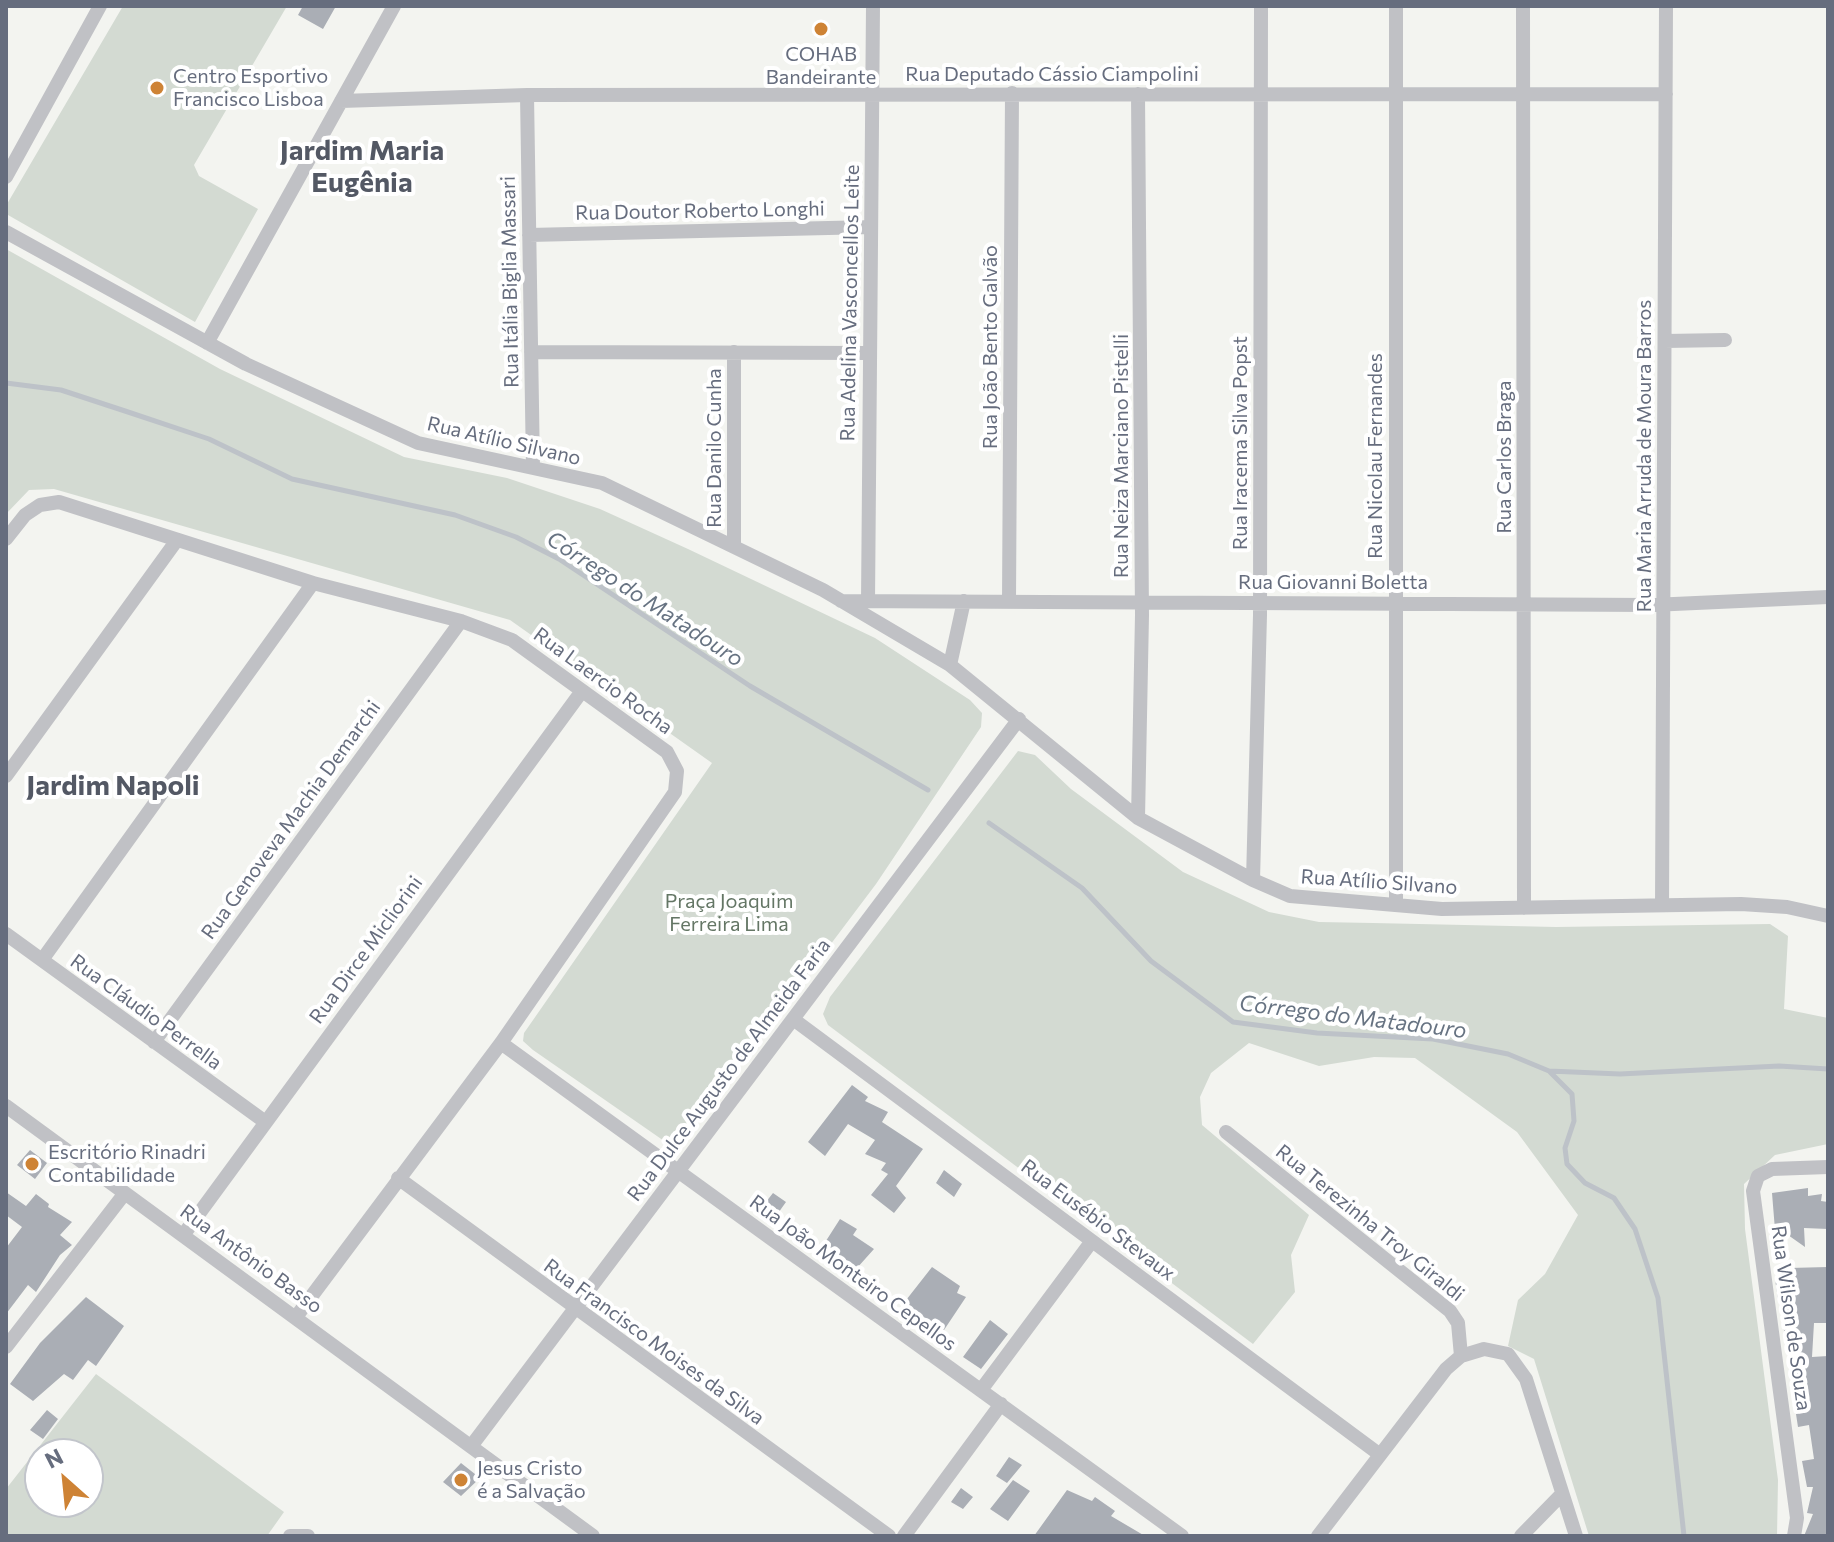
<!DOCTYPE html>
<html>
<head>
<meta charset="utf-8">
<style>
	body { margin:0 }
	#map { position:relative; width:1834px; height:1542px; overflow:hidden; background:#f3f4f0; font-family:Commissioner,sans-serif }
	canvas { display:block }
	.frame { position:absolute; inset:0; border:8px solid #666d7e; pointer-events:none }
	.north { position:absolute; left:24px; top:1438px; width:80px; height:80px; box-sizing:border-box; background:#fff; border:2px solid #c2c5cb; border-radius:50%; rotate:333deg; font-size:22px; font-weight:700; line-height:32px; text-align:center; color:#666d7e }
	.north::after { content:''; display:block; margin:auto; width:28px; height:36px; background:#ce8335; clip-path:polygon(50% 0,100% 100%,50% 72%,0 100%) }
</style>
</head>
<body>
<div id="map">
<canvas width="1834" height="1542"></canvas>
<div class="frame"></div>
<div class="north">N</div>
</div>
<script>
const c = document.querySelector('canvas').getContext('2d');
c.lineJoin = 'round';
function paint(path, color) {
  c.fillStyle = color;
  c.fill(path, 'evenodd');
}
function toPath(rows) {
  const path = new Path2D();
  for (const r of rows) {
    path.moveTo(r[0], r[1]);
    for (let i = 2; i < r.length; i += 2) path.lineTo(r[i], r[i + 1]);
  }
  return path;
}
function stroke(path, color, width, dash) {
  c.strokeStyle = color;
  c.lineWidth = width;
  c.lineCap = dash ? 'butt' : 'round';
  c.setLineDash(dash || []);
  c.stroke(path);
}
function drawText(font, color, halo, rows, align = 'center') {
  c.font = font + ' Commissioner,sans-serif';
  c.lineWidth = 8;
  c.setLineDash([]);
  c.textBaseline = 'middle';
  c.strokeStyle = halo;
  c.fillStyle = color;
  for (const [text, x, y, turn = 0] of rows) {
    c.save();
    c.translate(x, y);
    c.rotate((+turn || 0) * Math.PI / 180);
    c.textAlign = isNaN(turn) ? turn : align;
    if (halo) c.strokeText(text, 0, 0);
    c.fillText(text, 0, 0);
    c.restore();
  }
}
const green = toPath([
	[123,6,287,6,194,165,199,176,258,209,195,322,8,215,7,204],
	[6,249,220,369,404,457,507,478,600,509,688,549,875,638,970,700,982,713,981,727,876,884,684,1139,677,1144,667,1143,533,1050,523,1041,524,1033,712,763,510,620,54,489,29,490,6,514],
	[1018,751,1035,755,1071,789,1183,872,1269,912,1319,922,1373,923,1556,927,1770,924,1788,936,1784,1009,1828,1018,1828,1144,1775,1155,1744,1184,1745,1229,1778,1480,1777,1536,1589,1536,1534,1359,1508,1346,1518,1300,1545,1274,1578,1215,1517,1132,1415,1058,1374,1057,1319,1066,1249,1043,1211,1073,1200,1097,1202,1125,1309,1215,1291,1255,1295,1292,1253,1344,828,1025,823,1014,830,997],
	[96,1374,284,1512,267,1536,6,1536,6,1489],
	[88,1454,88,1502,40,1502,40,1454]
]);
const stream = toPath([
	[6,383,61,390,125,411,209,439,292,479,455,515,516,537,559,559,750,686,928,790],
	[989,823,1082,888,1151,961,1233,1022,1317,1033,1433,1039,1508,1054,1549,1071,1620,1074,1779,1066,1828,1069],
	[1550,1072,1572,1094,1574,1121,1565,1148,1567,1164,1585,1183,1614,1198,1635,1229,1658,1298,1684,1536]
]);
const building = toPath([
	[303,6,336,6,323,29,298,15],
	[852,1085,868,1097,865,1101,888,1112,882,1122,923,1149,896,1186,906,1198,894,1213,871,1195,888,1174,881,1170,886,1163,865,1154,875,1140,848,1124,825,1156,808,1142],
	[30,1150,47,1163,35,1179,17,1165],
	[944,1170,962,1184,954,1197,936,1183],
	[1808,1188,1808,1196,1822,1194,1821,1201,1828,1202,1828,1229,1804,1228,1805,1247,1788,1235,1787,1228,1775,1230,1772,1193],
	[6,1192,26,1206,36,1194,49,1204,48,1207,72,1222,60,1235,72,1245,60,1255,36,1292,28,1285,6,1314,6,1248,22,1227,6,1215],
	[773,1193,786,1202,776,1216,762,1207],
	[840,1219,857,1229,853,1235,874,1249,857,1268,824,1244],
	[932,1267,960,1286,957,1293,966,1297,944,1330,903,1304],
	[1828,1267,1828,1323,1814,1323,1812,1357,1828,1356,1828,1536,1804,1536,1813,1514,1807,1513,1813,1487,1807,1487,1802,1461,1814,1459,1809,1425,1798,1427,1794,1401,1795,1372,1789,1373,1789,1342,1783,1328,1784,1299,1778,1299,1775,1279,1794,1277,1789,1268],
	[86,1297,124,1326,96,1366,88,1360,73,1380,64,1374,33,1401,10,1384,40,1343],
	[990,1320,1008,1334,981,1369,963,1357],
	[47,1410,58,1419,43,1439,30,1430],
	[1009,1457,1022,1465,1007,1483,996,1476],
	[461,1463,480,1478,461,1496,443,1482],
	[1013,1480,1030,1491,1008,1521,990,1509],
	[961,1488,973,1497,963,1509,951,1502],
	[1067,1490,1092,1501,1095,1497,1115,1511,1111,1516,1145,1536,1034,1536]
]);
const minor = toPath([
	[1523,6,1524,908],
	[527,95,533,468],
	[341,101,527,95,1666,94],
	[6,177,100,6],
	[6,232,246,364,418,443,602,483,823,590,950,665,1138,818,1253,880,1290,896,1442,909,1741,904,1787,907,1828,916],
	[529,235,871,227],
	[1665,341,1725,340],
	[207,343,394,6],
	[531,352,870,353],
	[734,352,734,544],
	[6,539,25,515,40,505,59,502,313,583,461,621,512,640,667,752,677,771,675,792,501,1043,296,1317],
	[841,601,1652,605,1828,597],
	[868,601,873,6],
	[1009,601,1012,93],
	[950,665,964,601],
	[6,776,177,540],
	[1138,818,1142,615,1138,94],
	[1253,880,1260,615,1261,6],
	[1396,905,1396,6],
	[1662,905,1666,6],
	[6,934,264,1121],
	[42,960,313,583],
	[793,1019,1379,1454],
	[154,1042,461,621],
	[501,1043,1182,1536],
	[6,1106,593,1536],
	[1226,1132,1450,1311,1458,1323,1461,1356],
	[398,1178,889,1536],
	[184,1234,582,691],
	[6,1347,125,1193],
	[981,1390,1092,1241],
	[472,1445,1019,719],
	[290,1536,308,1536],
	[904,1536,1001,1404],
	[1318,1536,1446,1369,1461,1356,1484,1349,1508,1354,1526,1379,1576,1536],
	[1521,1536,1562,1494],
	[1794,1536,1797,1518,1753,1191,1758,1176,1772,1169,1828,1167]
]);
const markers = [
	[821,29,8,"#ce8335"],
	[157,88,8,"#ce8335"],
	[32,1164,8,"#ce8335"],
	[461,1480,8,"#ce8335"]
];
const poiNames = [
	["COHAB",821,54,"center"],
	["Bandeirante",821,77,"center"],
	["Centro Esportivo",173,76],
	["Francisco Lisboa",173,99],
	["Escritório Rinadri",48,1152],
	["Contabilidade",48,1175],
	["Jesus Cristo",477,1468],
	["é a Salvação",477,1491]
];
const streetNames = [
	["Rua Deputado Cássio Ciampolini",1052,74],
	["Rua Doutor Roberto Longhi",700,211,-1],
	["Rua Itália Biglia Massari",510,282,-91],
	["Rua Adelina Vasconcellos Leite",850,303,-89],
	["Rua João Bento Galvão",990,347,-90],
	["Rua Atílio Silvano",504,441,13],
	["Rua Iracema Silva Popst",1240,443,-90],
	["Rua Danilo Cunha",714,448,-90],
	["Rua Neiza Marciano Pistelli",1121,456,-90],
	["Rua Nicolau Fernandes",1375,456,-90],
	["Rua Maria Arruda de Moura Barros",1644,456,-90],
	["Rua Carlos Braga",1504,457,-90],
	["Rua Giovanni Boletta",1333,582],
	["Rua Laercio Rocha",603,681,36],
	["Rua Genoveva Machia Demarchi",291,820,-54],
	["Rua Atílio Silvano",1379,882,4],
	["Rua Dirce Micliorini",366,950,-54],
	["Rua Cláudio Perrella",146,1012,36],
	["Rua Dulce Augusto de Almeida Faria",729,1070,-53],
	["Rua Eusébio Stevaux",1098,1220,37],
	["Rua Terezinha Troy Giraldi",1370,1223,39],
	["Rua Antônio Basso",251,1259,36],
	["Rua João Monteiro Cepellos",853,1273,36],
	["Rua Wilson de Souza",1791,1318,82],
	["Rua Francisco Moises da Silva",654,1342,36]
];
const parkNames = [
	["Praça Joaquim",729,901],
	["Ferreira Lima",729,924]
];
const waterNames = [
	["Córrego do Matadouro",645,599,33],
	["Córrego do Matadouro",1353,1017,7]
];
const districtNames = [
	["Jardim Maria",362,151],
	["Eugênia",362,183],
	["Jardim Napoli",113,786]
];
paint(green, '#d3dad2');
stroke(stream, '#bdc2c8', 5);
paint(building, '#aaaeb5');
stroke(minor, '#c0c1c5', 14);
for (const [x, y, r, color] of markers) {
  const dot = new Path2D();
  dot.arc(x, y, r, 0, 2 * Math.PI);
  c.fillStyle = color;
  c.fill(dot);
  stroke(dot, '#fff', 3);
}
drawText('20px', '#666d7e', '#fff', poiNames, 'left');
drawText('20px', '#666d7e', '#fff', streetNames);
drawText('20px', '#647665', '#fff', parkNames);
drawText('italic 22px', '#677382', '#fff', waterNames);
drawText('bold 28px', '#535864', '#fff', districtNames);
</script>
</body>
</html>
